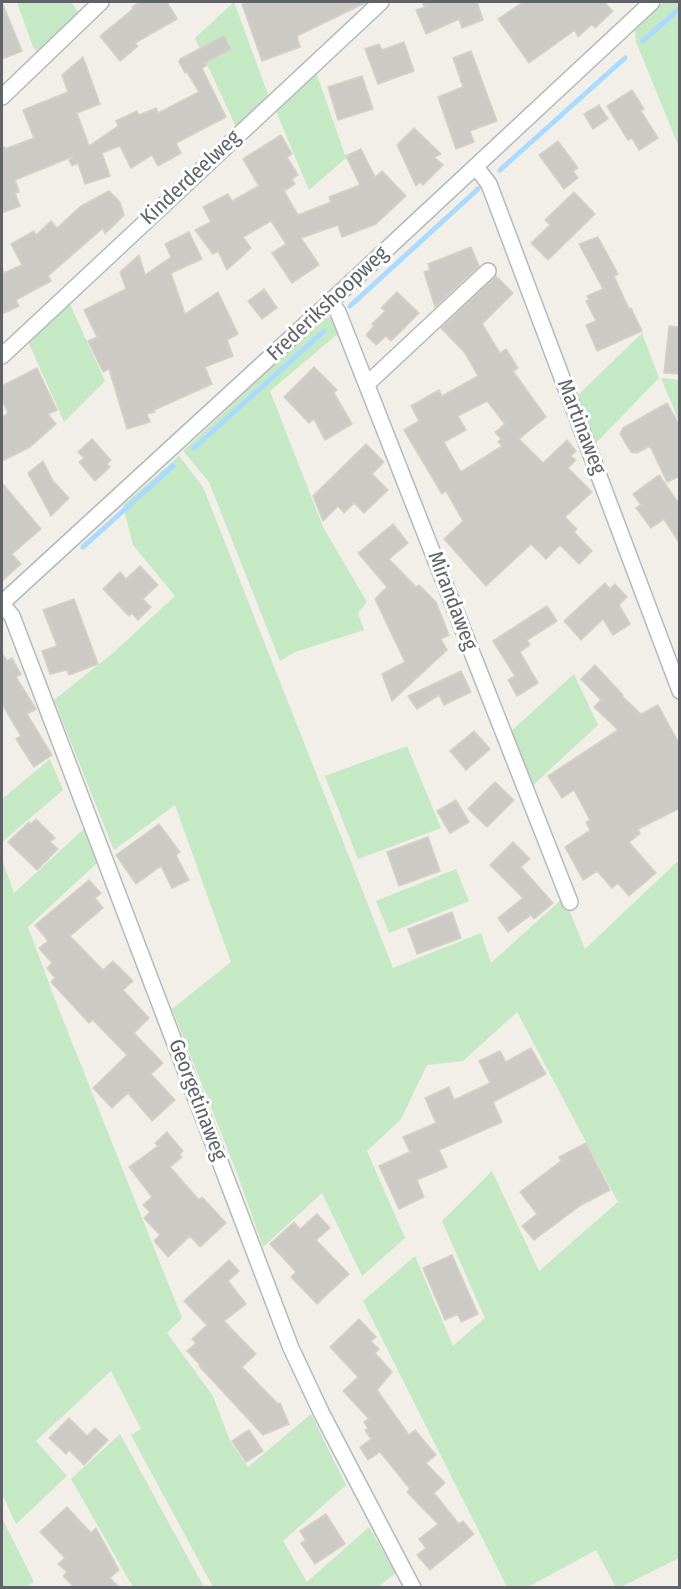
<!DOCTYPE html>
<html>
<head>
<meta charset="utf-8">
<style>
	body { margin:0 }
	#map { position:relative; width:681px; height:1589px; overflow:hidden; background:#f1efe8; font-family:"Fira Sans Condensed",sans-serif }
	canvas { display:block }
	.frame { position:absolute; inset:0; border:3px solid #5f6368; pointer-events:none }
</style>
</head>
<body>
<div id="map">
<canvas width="681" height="1589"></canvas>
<div class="frame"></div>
</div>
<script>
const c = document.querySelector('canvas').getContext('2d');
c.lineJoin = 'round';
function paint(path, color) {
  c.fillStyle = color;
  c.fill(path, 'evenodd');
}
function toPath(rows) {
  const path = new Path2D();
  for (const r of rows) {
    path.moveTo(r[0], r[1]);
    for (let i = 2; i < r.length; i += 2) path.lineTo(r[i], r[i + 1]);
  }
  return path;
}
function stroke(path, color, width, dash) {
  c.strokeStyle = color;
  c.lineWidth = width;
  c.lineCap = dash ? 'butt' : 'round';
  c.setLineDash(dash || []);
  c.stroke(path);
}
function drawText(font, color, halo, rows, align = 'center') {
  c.font = font + ' "Fira Sans Condensed",sans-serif';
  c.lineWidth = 6;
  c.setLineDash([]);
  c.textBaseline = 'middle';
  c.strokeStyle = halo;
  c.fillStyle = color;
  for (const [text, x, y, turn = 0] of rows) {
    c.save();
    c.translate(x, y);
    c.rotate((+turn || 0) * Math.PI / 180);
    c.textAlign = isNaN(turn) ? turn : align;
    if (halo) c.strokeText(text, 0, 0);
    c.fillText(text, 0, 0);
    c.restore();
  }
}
const green = toPath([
	[17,2,71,2,80,15,40,55,33,47],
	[234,2,269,97,236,127,195,38],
	[664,2,679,2,679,147,636,42,635,29],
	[316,72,346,158,309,190,276,111],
	[68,300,105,381,64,422,27,339],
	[329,317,339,323,341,331,270,391,323,527,367,602,358,613,364,630,295,652,280,661,209,482,183,451,324,318],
	[642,333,659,378,593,446,575,398],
	[661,378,679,380,679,421],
	[179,456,203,487,393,968,481,933,491,963,564,897,585,949,679,860,679,1558,621,1587,616,1587,596,1550,528,1587,507,1587,363,1301,415,1256,453,1346,485,1318,442,1221,492,1171,539,1271,618,1202,517,1012,463,1061,427,1065,401,1119,367,1151,405,1238,362,1276,322,1193,263,1247,237,1173,172,1009,231,962,175,805,114,850,54,700,113,653,175,596,133,545,123,505],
	[574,674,598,725,530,788,509,733],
	[407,746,441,828,358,859,325,776],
	[50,759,63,790,2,842,2,799],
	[86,827,99,861,28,927,59,1010,182,1318,167,1333,213,1396,230,1441,248,1467,311,1414,346,1485,283,1541,307,1582,369,1527,396,1573,378,1587,213,1587,131,1435,141,1429,111,1371,36,1441,67,1476,16,1524,2,1494,2,859,14,893],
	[456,869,469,901,389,933,376,901],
	[120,1434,204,1587,133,1587,71,1479],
	[2,1518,34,1582,26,1587,2,1587]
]);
const stream = toPath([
	[643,41,680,8],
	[500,170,625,58],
	[350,306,478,189],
	[194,448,324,331],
	[83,547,173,466]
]);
const building = toPath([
	[2,2,22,51,2,59,2,2],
	[141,2,167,2,177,19,135,43,138,46,120,61,100,36,133,9,132,7,141,2],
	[250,2,367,2,297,36,300,47,262,61,242,4,250,2],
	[422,2,477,2,483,20,462,28,459,19,426,34,416,10,425,7,422,2],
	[523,2,604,2,613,11,595,28,592,24,578,37,575,30,529,63,498,19,523,2],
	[224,36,231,49,205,63,207,65,202,68,226,117,176,143,181,153,158,166,152,155,131,168,120,146,102,153,110,176,85,184,78,163,72,166,69,160,74,156,15,180,19,192,15,193,20,206,2,213,2,148,5,147,5,149,34,138,23,110,68,92,62,75,83,57,100,104,77,113,89,146,118,126,116,121,137,111,139,115,156,108,158,113,199,92,187,72,185,73,179,62,180,59,224,36],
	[404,42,414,71,378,84,365,49,379,44,382,50,404,42],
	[471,51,497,121,470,131,474,142,456,149,438,97,463,87,453,58,471,51],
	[362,76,373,109,338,120,328,87,362,76],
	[632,90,644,109,641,111,658,138,639,150,632,138,628,140,607,106,632,90],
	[599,105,608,119,593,129,584,114,599,105],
	[414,128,441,154,434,157,443,165,423,185,420,182,416,186,397,145,414,128],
	[281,135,292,154,287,157,298,175,292,179,295,184,284,191,298,215,331,202,329,197,360,185,346,156,361,149,375,177,382,171,406,196,376,224,342,237,338,225,301,238,319,265,292,283,272,253,286,244,271,221,243,237,251,248,227,270,218,251,213,254,195,230,211,222,203,207,228,194,232,201,259,186,243,159,281,135],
	[558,141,578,168,573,171,578,178,564,189,539,155,558,141],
	[109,191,120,202,124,215,105,234,103,228,48,276,51,281,16,300,19,306,2,314,2,267,4,273,22,265,11,244,34,231,36,235,51,221,57,228,81,206,109,191],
	[574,192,595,214,548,260,531,243,550,225,545,220,574,192],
	[189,232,202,259,171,273,185,314,218,292,238,334,227,340,233,356,205,367,212,384,154,410,155,412,147,414,150,422,127,429,109,369,103,372,88,341,97,337,84,310,126,289,120,272,139,255,145,275,171,257,165,244,189,232],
	[598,237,618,274,614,276,629,309,631,308,642,331,597,351,586,325,596,321,586,301,589,300,587,296,603,289,579,244,598,237],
	[471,247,479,266,435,307,424,272,430,270,428,264,471,247],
	[496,276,513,293,482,324,500,353,506,349,518,368,513,371,546,417,519,439,543,463,567,440,576,451,571,456,576,460,568,468,592,492,565,517,577,529,574,532,592,551,579,564,560,545,546,559,531,544,486,586,444,539,463,521,446,491,442,494,404,430,419,421,411,406,439,390,442,396,478,376,465,353,441,328,496,276],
	[487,401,505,424,495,432,501,439,498,442,502,446,461,472,444,442,466,430,458,416,487,401],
	[264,289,277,308,262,319,248,301,264,289],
	[397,292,419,313,391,341,386,336,376,345,366,335,374,326,372,324,385,311,381,308,397,292],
	[669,326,680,327,680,374,664,373,669,326],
	[314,367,337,390,334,393,352,424,325,440,314,419,309,423,284,397,314,367],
	[37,368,57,410,48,414,56,424,30,447,2,461,2,417,8,413,2,400,2,386,37,368],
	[667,403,680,426,680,476,667,482,650,446,637,453,631,452,620,434,623,428,667,403],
	[92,439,111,460,107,464,110,467,95,481,79,462,84,458,78,452,92,439],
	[366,444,384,462,372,474,388,490,364,513,354,503,344,513,338,506,323,521,313,496,366,444],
	[43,461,53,481,69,498,51,516,28,473,43,461],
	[659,475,680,505,680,544,664,519,651,528,636,508,641,505,633,494,659,475],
	[2,483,41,529,12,554,21,564,2,581,2,483],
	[393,524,408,543,389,559,416,587,419,585,436,602,449,635,441,639,447,650,392,701,382,674,405,662,375,599,387,587,358,553,393,524],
	[140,566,158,585,143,599,151,607,138,620,132,613,129,616,103,589,120,572,126,579,140,566],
	[605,583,610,589,615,584,627,597,619,605,630,624,613,635,603,619,581,640,564,621,605,583],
	[74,599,98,664,69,675,67,670,50,674,42,651,57,646,43,610,74,599],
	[547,606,557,621,527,640,530,645,520,652,538,683,517,696,508,680,515,676,493,641,547,606],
	[2,653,7,661,12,658,21,674,16,677,36,709,27,714,52,755,34,767,16,739,21,736,2,704,2,653],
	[595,665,623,695,622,696,641,714,658,705,680,745,680,808,638,829,640,834,629,842,656,873,629,896,618,883,612,888,597,871,583,880,565,847,590,830,586,822,590,820,574,790,562,798,548,776,618,730,594,707,601,700,581,679,595,665],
	[461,671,471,692,444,705,439,695,417,709,408,696,461,671],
	[474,731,490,749,466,770,450,751,474,731],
	[495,782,514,800,487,827,468,809,495,782],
	[456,800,469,822,450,833,437,811,456,800],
	[36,819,55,838,50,842,58,849,37,870,8,842,29,822,31,824,36,819],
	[159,824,180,852,176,855,189,880,172,888,161,866,136,884,116,855,159,824],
	[428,837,440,871,399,886,387,852,428,837],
	[513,842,530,859,521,867,553,903,534,919,531,915,508,932,498,918,523,898,490,865,513,842],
	[89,880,101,893,95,898,103,908,70,936,103,970,113,961,133,981,123,990,149,1018,134,1033,163,1063,151,1074,175,1100,152,1121,128,1093,112,1108,93,1088,127,1055,93,1020,89,1023,51,982,55,978,47,968,52,963,39,948,48,941,35,925,89,880],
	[452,912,461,938,417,954,408,929,452,912],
	[531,1048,546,1074,493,1102,502,1122,439,1150,447,1167,417,1180,424,1197,399,1209,379,1166,410,1152,403,1137,436,1123,425,1098,449,1087,454,1100,490,1083,479,1061,500,1051,506,1062,531,1048],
	[167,1132,183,1151,179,1155,182,1157,170,1167,199,1200,202,1197,226,1223,200,1247,190,1236,168,1257,154,1241,160,1235,144,1218,150,1212,143,1205,152,1197,129,1167,158,1146,155,1143,167,1132],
	[586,1143,610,1190,581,1205,534,1240,522,1226,537,1214,520,1192,561,1161,559,1157,586,1143],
	[317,1214,330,1228,316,1240,349,1274,317,1304,291,1277,296,1272,270,1244,294,1222,300,1229,317,1214],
	[452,1255,478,1314,461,1322,458,1314,445,1320,423,1268,452,1255],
	[229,1260,239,1271,228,1281,246,1304,224,1321,256,1354,242,1367,278,1404,280,1403,289,1424,263,1435,199,1366,200,1365,187,1351,196,1343,192,1339,207,1325,184,1301,229,1260],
	[359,1319,376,1337,371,1341,379,1349,375,1353,392,1372,377,1390,409,1435,415,1430,436,1455,426,1463,445,1483,434,1493,459,1524,463,1521,474,1534,430,1570,417,1555,426,1548,419,1539,438,1524,407,1492,410,1489,380,1452,368,1460,360,1447,371,1439,365,1430,368,1428,364,1422,369,1419,343,1391,358,1377,330,1347,359,1319],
	[69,1418,87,1436,95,1428,108,1440,84,1465,69,1450,66,1454,49,1438,69,1418],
	[249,1430,263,1451,246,1462,232,1441,249,1430],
	[67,1507,91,1533,96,1528,119,1570,110,1578,119,1587,74,1587,63,1576,67,1572,58,1564,65,1558,40,1532,67,1507],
	[326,1514,345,1544,315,1564,301,1543,306,1541,300,1531,326,1514]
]);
const minor = toPath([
	[2,97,101,2],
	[476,167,489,184,680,691],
	[330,302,338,312,570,902],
	[2,356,381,2],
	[367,384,488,271],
	[2,603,330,302,652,2],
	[2,604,12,616,291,1348,322,1414,413,1588]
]);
const streetNames = [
	["Kinderdeelweg",191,178,-43],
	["Frederikshoopweg",328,304,-43],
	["Martinaweg",581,427,69],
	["Mirandaweg",452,601,69],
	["Georgetinaweg",197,1100,69]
];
paint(green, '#c5e8c5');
stroke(stream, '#aadaff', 5);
paint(building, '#cccac5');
stroke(building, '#d6d1c6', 1.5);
stroke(minor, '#b5b8bc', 18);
stroke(minor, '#fff', 15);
drawText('21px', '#5f6368', '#fff', streetNames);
</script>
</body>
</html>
